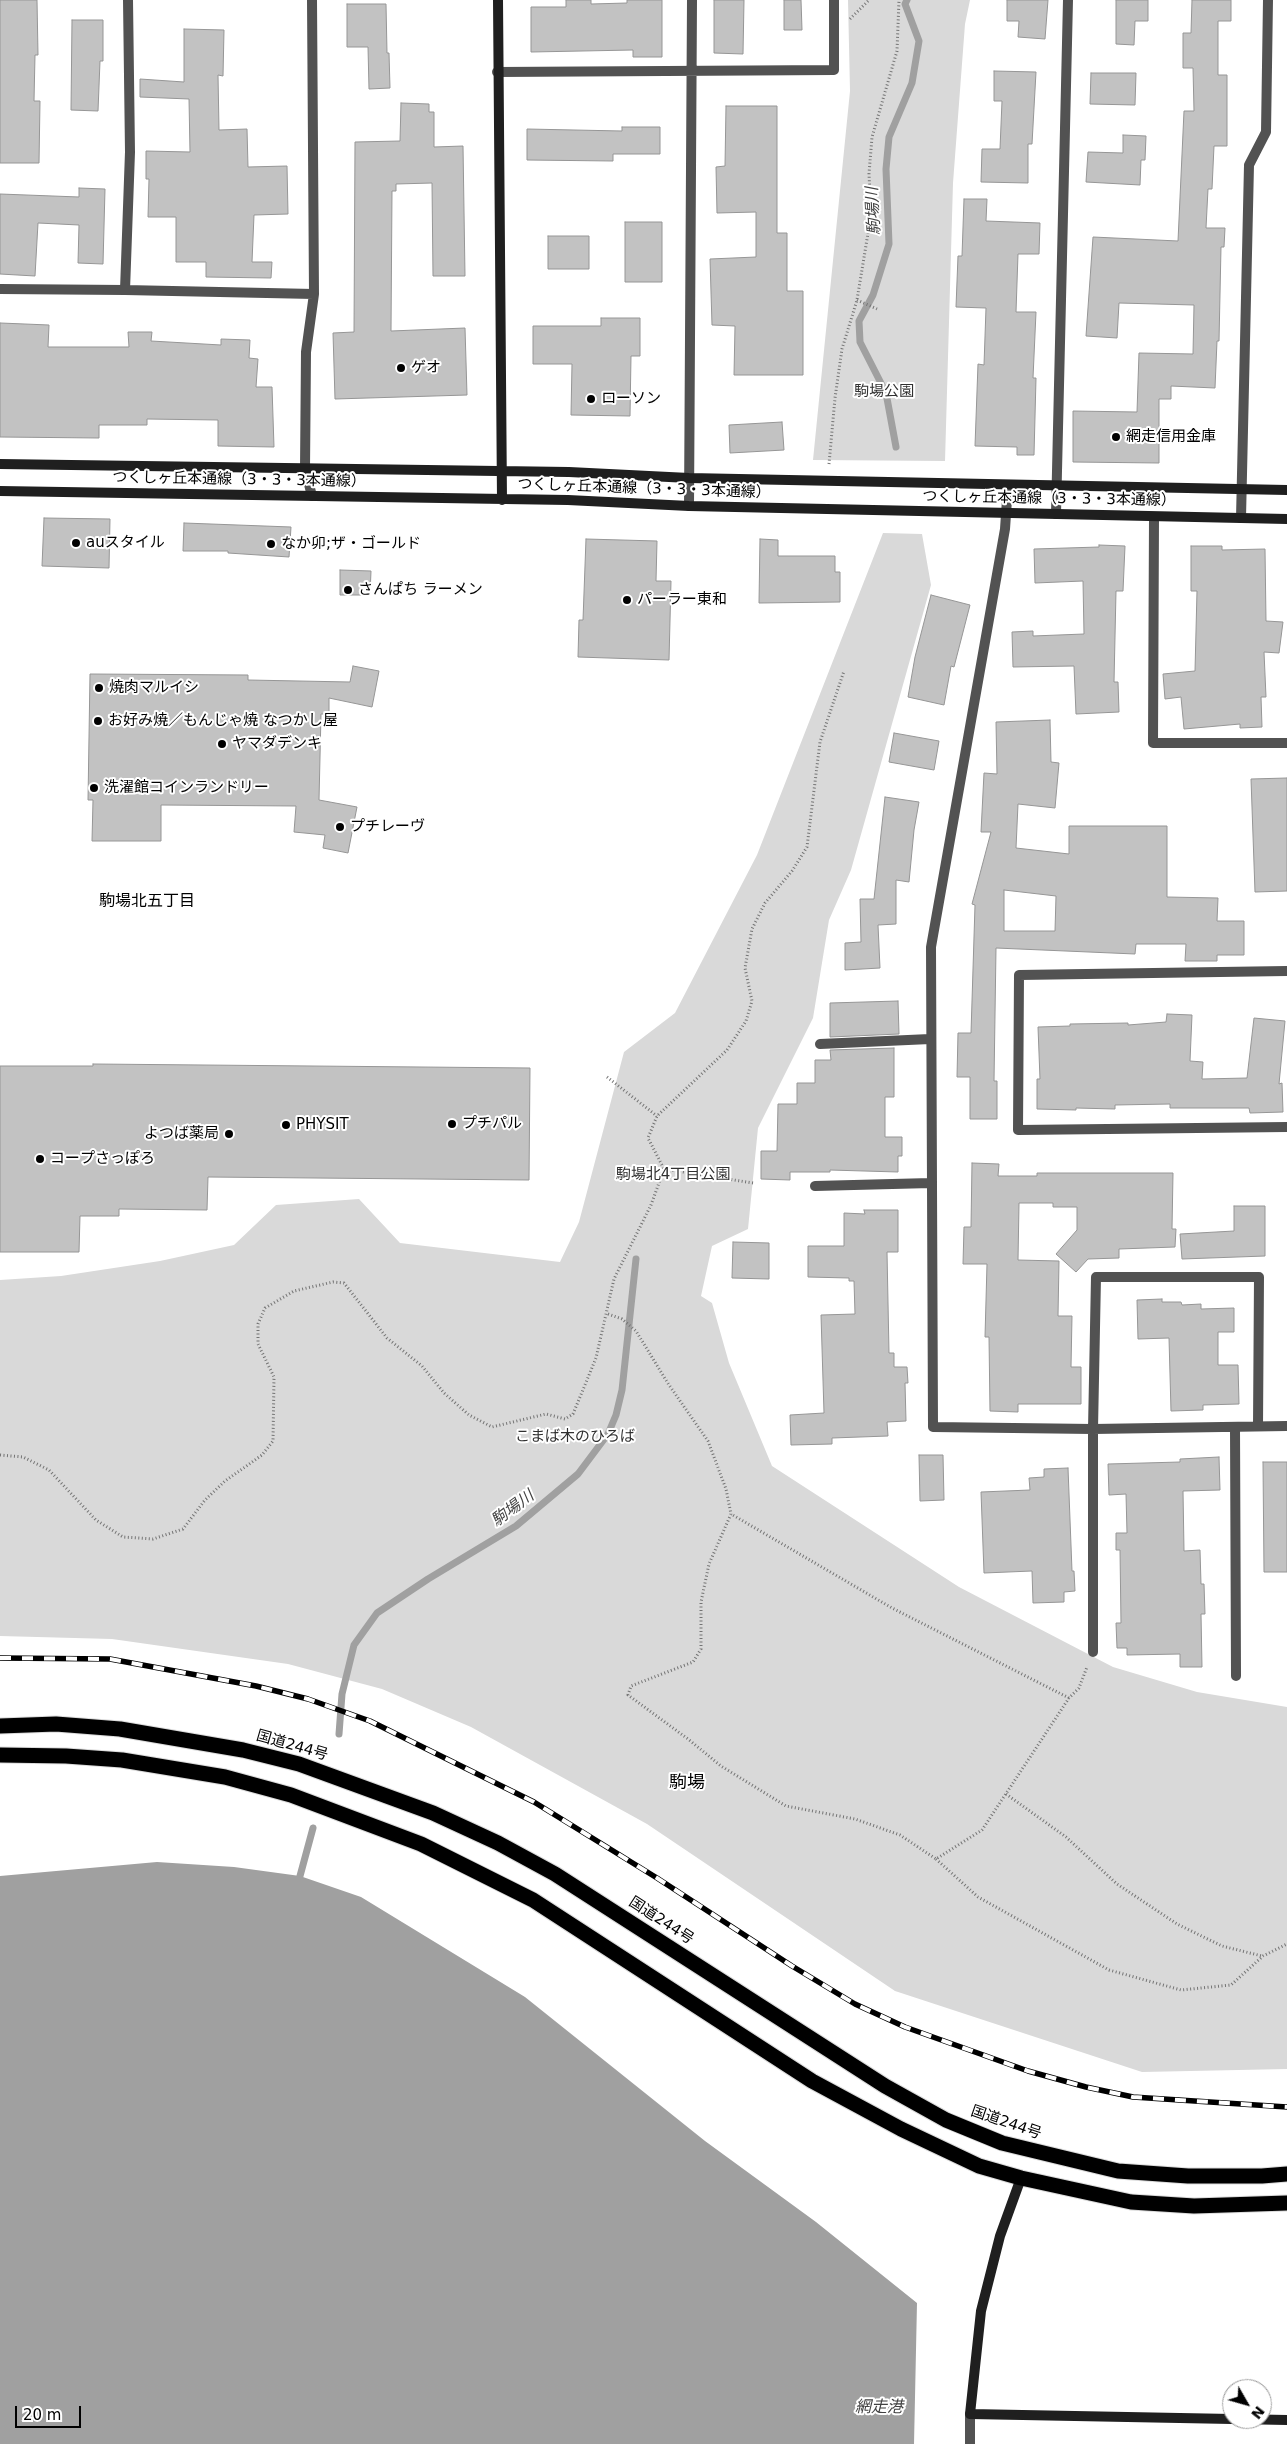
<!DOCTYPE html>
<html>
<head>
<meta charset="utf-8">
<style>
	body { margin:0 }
	#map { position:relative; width:1287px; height:2444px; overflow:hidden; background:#fff; font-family:"DejaVu Sans",sans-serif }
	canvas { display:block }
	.north { position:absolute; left:1222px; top:2379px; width:50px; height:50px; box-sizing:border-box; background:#fff; border:1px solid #999; border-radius:50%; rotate:128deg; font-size:14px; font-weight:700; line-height:20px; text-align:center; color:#000 }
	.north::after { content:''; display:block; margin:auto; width:18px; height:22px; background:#000; clip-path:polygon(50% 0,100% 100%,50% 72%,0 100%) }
	.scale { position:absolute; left:15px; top:2406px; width:66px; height:22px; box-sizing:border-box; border:2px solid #000; border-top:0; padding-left:6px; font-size:15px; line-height:18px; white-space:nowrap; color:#000; -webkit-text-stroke:4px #fff; paint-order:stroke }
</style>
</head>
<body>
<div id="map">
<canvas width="1287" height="2444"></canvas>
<div class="north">N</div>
<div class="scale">20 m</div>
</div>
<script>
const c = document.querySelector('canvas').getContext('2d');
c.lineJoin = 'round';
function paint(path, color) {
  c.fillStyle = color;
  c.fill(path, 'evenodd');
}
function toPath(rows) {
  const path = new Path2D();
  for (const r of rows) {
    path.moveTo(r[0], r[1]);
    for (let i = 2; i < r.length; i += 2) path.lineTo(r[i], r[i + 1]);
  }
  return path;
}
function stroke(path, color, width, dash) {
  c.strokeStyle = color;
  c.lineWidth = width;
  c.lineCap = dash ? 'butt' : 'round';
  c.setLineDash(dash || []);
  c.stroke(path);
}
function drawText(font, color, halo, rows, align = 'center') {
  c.font = font + ' "DejaVu Sans","Noto Sans JP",sans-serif';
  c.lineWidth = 4;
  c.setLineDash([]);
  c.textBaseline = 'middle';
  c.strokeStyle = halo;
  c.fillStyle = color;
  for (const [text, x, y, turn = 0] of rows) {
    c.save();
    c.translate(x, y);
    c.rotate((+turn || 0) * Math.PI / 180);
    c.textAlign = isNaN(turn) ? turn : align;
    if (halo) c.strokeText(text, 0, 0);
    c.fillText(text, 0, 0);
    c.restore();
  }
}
const green = toPath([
	[848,0,970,0,965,24,953,183,945,461,813,460,850,91],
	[883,533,922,534,931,585,851,870,829,920,813,1018,758,1128,748,1229,712,1246,701,1296,712,1303,729,1363,772,1466,959,1587,1113,1667,1197,1692,1287,1707,1287,2069,1142,2072,895,1991,647,1824,471,1727,382,1689,288,1664,112,1639,0,1636,0,1280,61,1276,160,1261,234,1245,276,1205,359,1199,400,1243,560,1262,579,1222,624,1052,675,1013,757,855]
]);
const water = toPath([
	[157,1862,234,1867,300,1876,361,1897,525,1997,705,2141,816,2222,917,2303,914,2444,0,2444,0,1876]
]);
const stream = toPath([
	[896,447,886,393,860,342,859,321,873,295,889,244,886,169,889,137,912,83,919,41,905,4,907,0],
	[339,1734,342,1694,354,1645,377,1613,428,1579,516,1526,578,1474,608,1434,616,1415,622,1390,636,1259],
	[300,1876,313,1828]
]);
const building = toPath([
	[0,0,37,0,38,55,35,55,34,101,40,101,39,163,0,163,0,0],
	[566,0,591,0,591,4,627,3,627,0,662,0,662,57,633,57,633,50,531,52,531,7,566,7,566,0],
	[714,0,744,0,743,54,714,53,714,0],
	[784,0,801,0,802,30,784,30,784,0],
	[1007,0,1048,0,1045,39,1018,37,1019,21,1007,21,1007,0],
	[1116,0,1148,0,1148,21,1135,21,1134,45,1116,44,1116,0],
	[1192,0,1231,0,1231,21,1218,21,1218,75,1227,75,1227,146,1214,146,1212,189,1208,189,1206,228,1225,228,1224,247,1221,247,1219,341,1217,341,1215,388,1171,386,1171,399,1159,399,1159,463,1073,462,1073,411,1137,412,1139,353,1193,354,1194,305,1119,303,1117,338,1086,336,1093,237,1178,241,1184,111,1194,111,1193,68,1183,68,1183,33,1191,33,1192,0],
	[347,4,386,4,387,53,389,53,390,88,369,89,368,47,347,47,347,4],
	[72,20,103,20,103,61,100,61,98,111,71,110,72,20],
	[184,29,224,30,223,76,218,75,219,130,247,129,248,167,287,166,288,214,254,215,252,262,272,262,271,278,206,277,206,262,176,262,176,217,148,217,149,179,146,179,146,151,190,152,189,99,140,97,140,79,184,82,184,29],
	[994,71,1036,72,1032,144,1028,144,1028,183,981,182,982,149,1000,149,1002,101,994,101,994,71],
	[1091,73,1136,73,1135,105,1090,104,1091,73],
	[401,103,429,104,429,112,434,112,434,147,463,146,465,276,433,276,432,183,396,184,396,191,392,191,391,331,465,328,467,395,335,399,333,333,354,332,355,142,400,141,401,103],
	[726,106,777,106,777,233,787,233,787,291,803,291,803,375,734,375,735,326,712,325,710,259,756,257,756,212,717,213,716,167,725,166,726,106],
	[622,127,660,127,660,154,613,154,613,161,527,160,527,129,622,131,622,127],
	[1123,135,1146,136,1145,160,1141,160,1140,185,1086,182,1088,152,1123,153,1123,135],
	[79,188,105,189,103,264,78,263,79,225,38,223,35,276,0,274,0,194,79,197,79,188],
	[964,199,987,199,986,221,1040,223,1039,254,1018,254,1016,312,1036,312,1033,378,1036,378,1034,455,1017,455,1017,447,975,446,978,364,984,365,986,308,956,307,958,256,962,256,964,199],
	[625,222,662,222,662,282,625,282,625,222],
	[548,236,589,236,589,269,548,269,548,236],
	[601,318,640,318,640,356,631,356,630,416,571,415,572,364,533,364,533,326,601,326,601,318],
	[0,323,49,325,48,347,129,347,128,332,152,332,151,341,221,345,221,339,250,340,249,358,258,359,256,387,272,387,274,447,218,446,218,420,147,419,147,425,99,425,99,438,0,437,0,323],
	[782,422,784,450,730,453,729,425,782,422],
	[44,518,110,519,109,568,42,566,44,518],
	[184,523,291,527,289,557,228,553,228,551,183,551,184,523],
	[586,539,657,541,656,581,671,581,669,660,578,657,579,620,583,620,586,539],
	[760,539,778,540,778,556,835,556,835,572,840,572,840,602,759,603,760,539],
	[1099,545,1125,546,1123,591,1116,591,1114,682,1118,682,1119,712,1076,714,1074,666,1013,667,1012,632,1033,631,1033,636,1084,634,1083,581,1035,583,1034,549,1099,547,1099,545],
	[1191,546,1222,546,1222,550,1265,549,1266,621,1283,622,1279,653,1264,652,1266,697,1261,697,1262,727,1240,728,1240,724,1184,729,1181,697,1165,699,1163,674,1195,671,1197,591,1191,591,1191,546],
	[340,570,371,571,370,595,340,595,340,570],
	[931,595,970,605,954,667,951,666,944,705,908,697,915,657,931,595],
	[353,666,379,671,372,707,329,698,329,714,321,714,319,800,357,807,348,853,323,848,325,835,294,832,296,806,161,805,161,841,92,841,93,800,88,800,90,674,248,675,248,680,350,682,353,666],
	[1050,720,1051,762,1059,763,1055,808,1018,804,1016,848,1069,854,1069,826,1167,826,1167,897,1218,898,1217,921,1244,921,1244,955,1217,955,1217,961,1185,961,1186,944,1136,944,1135,954,996,948,994,1081,997,1081,997,1119,970,1119,970,1077,957,1077,958,1033,971,1033,975,905,972,904,991,832,981,832,984,773,997,774,996,722,1050,720],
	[1004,890,1056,896,1055,931,1004,931,1004,890],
	[894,733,939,741,934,770,889,762,894,733],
	[1287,778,1287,891,1255,892,1251,779,1287,778],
	[885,797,919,802,914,830,909,882,896,880,896,924,878,925,880,968,845,970,845,943,861,942,860,899,874,899,885,797],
	[898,1001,899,1034,830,1037,830,1003,898,1001],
	[1167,1014,1192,1015,1190,1061,1203,1062,1202,1079,1247,1078,1254,1018,1285,1021,1279,1084,1282,1083,1283,1112,1250,1113,1249,1108,1170,1108,1170,1104,1115,1105,1115,1109,1076,1108,1076,1110,1037,1109,1037,1079,1040,1079,1038,1027,1070,1026,1070,1024,1128,1023,1128,1025,1166,1022,1167,1014],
	[894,1048,894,1097,885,1097,885,1137,902,1137,902,1156,898,1156,898,1172,830,1170,830,1172,790,1172,790,1180,761,1179,761,1151,777,1151,778,1104,797,1104,797,1083,815,1083,815,1060,831,1060,830,1050,894,1048],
	[93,1064,530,1068,529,1180,208,1177,207,1210,119,1209,119,1216,80,1216,79,1252,0,1252,0,1066,93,1066,93,1064],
	[972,1163,999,1164,998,1176,1037,1176,1037,1173,1173,1173,1172,1229,1176,1229,1175,1247,1119,1249,1119,1258,1088,1259,1076,1272,1056,1254,1077,1230,1077,1207,1053,1207,1053,1203,1019,1203,1018,1260,1059,1261,1058,1316,1072,1316,1071,1367,1081,1367,1081,1404,1018,1404,1018,1412,990,1411,989,1337,985,1337,987,1264,963,1264,964,1227,971,1227,972,1163],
	[1234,1206,1265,1206,1265,1256,1182,1259,1180,1234,1234,1231,1234,1206],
	[864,1210,898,1210,898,1252,887,1252,889,1353,894,1353,894,1367,907,1367,908,1383,905,1383,906,1421,887,1422,888,1436,832,1438,832,1444,791,1445,790,1415,824,1413,821,1315,855,1314,854,1281,849,1281,849,1278,808,1277,808,1246,844,1246,844,1213,865,1214,864,1210],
	[733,1242,769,1243,769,1279,732,1278,733,1242],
	[1162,1299,1162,1302,1181,1302,1182,1305,1201,1304,1201,1309,1234,1308,1234,1332,1218,1332,1218,1365,1238,1365,1239,1404,1203,1405,1203,1410,1171,1411,1169,1338,1138,1339,1137,1300,1162,1299],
	[919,1455,943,1455,944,1500,920,1501,919,1455],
	[1219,1457,1220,1490,1183,1491,1184,1551,1200,1550,1201,1584,1204,1584,1205,1614,1201,1614,1202,1667,1180,1667,1180,1654,1127,1655,1127,1648,1117,1648,1116,1623,1121,1623,1120,1550,1116,1550,1116,1533,1127,1533,1126,1494,1109,1495,1108,1464,1180,1462,1180,1459,1219,1457],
	[1263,1462,1287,1462,1287,1572,1264,1572,1263,1462],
	[1068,1468,1072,1571,1074,1571,1075,1591,1064,1592,1064,1602,1033,1603,1032,1571,984,1573,981,1492,1030,1490,1029,1478,1044,1477,1044,1469,1068,1468]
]);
const path = toPath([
	[850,19,869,0],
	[857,300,877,309],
	[829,464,835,398,842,349,857,300,871,215,869,174,872,137,897,51,899,0],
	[607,1077,657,1116],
	[753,1183,664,1169,648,1138,657,1116,727,1050,746,1021,752,1001,745,968,752,929,765,903,792,871,807,847,820,742,844,671],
	[608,1314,622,1319,636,1331,669,1385,708,1441,726,1489,731,1514],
	[0,1455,23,1457,49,1470,96,1520,123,1537,153,1539,183,1529,205,1500,225,1481,262,1455,273,1441,274,1377,258,1344,258,1324,265,1308,294,1291,333,1282,344,1283,387,1338,422,1366,444,1393,469,1415,492,1427,546,1414,565,1419,573,1414,596,1358,614,1279,651,1205,664,1169],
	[1069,1698,892,1608,731,1514,709,1564,701,1602,701,1649,693,1662,631,1686,628,1695,688,1739,721,1766,786,1806,855,1819,900,1835,936,1859,982,1830,1069,1698,1079,1688,1087,1667],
	[1006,1794,1066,1837,1117,1884,1177,1924,1222,1946,1262,1956],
	[936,1859,978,1897,1109,1970,1181,1990,1231,1985,1263,1956,1287,1944]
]);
const street = toPath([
	[312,0,314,294,306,352,305,469,312,496],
	[497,72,834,70,834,0],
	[0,289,125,290,130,152,128,0],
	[125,290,314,294],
	[1008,485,1005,529,931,947,933,1427,1093,1429,1287,1426],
	[689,506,692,0],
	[1056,514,1068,0],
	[1154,517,1153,743,1287,743],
	[1241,518,1249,165,1266,132,1268,0],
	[1287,971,1019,975,1018,1130,1287,1127],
	[820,1044,930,1039],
	[815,1186,931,1183],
	[1235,1427,1236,1676],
	[1093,1652,1093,1429,1096,1277,1259,1277,1258,1426],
	[970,2444,970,2414]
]);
const secondary = toPath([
	[498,0,502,500],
	[0,464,569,472,689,478,1287,490],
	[0,491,568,500,689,506,1287,519],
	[1021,2178,1000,2236,981,2311,970,2414,1232,2419],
	[1234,2419,1287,2420]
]);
const highway = toPath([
	[0,1726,56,1724,120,1729,243,1750,299,1764,433,1813,498,1843,555,1874,885,2086,946,2120,1002,2143,1118,2171,1188,2176,1262,2176,1287,2174],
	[0,1755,66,1756,122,1760,225,1777,291,1795,421,1844,533,1900,812,2081,901,2129,979,2166,1021,2178,1131,2202,1194,2206,1287,2203]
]);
const rail = toPath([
	[0,1658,110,1659,256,1686,308,1699,370,1721,534,1802,657,1878,792,1966,855,2004,905,2027,1028,2071,1086,2087,1133,2097,1287,2107]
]);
const markers = [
	[401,368,5,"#000"],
	[591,399,5,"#000"],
	[1116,437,5,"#000"],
	[76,543,5,"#000"],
	[271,544,5,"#000"],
	[348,590,5,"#000"],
	[627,600,5,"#000"],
	[99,688,5,"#000"],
	[98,721,5,"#000"],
	[222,744,5,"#000"],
	[94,788,5,"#000"],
	[340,827,5,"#000"],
	[452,1124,5,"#000"],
	[286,1125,5,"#000"],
	[229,1134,5,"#000"],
	[40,1159,5,"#000"]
];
const poiNames = [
	["ゲオ",411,368],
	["ローソン",601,399],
	["網走信用金庫",1126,437],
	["auスタイル",86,543],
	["なか卯;ザ・ゴールド",281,544],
	["さんぱち ラーメン",358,590],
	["パーラー東和",637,600],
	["焼肉マルイシ",109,688],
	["お好み焼／もんじゃ焼 なつかし屋",108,721],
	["ヤマダデンキ",232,744],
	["洗濯館コインランドリー",104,788],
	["プチレーヴ",350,827],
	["プチパル",462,1124],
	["PHYSIT",296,1125],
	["よつば薬局",219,1134,"right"],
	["コープさっぽろ",50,1159]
];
const parkNames = [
	["駒場公園",884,392],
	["駒場北4丁目公園",673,1175],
	["こまば木のひろば",575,1437]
];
const streetNames = [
	["つくしヶ丘本通線（3・3・3本通線）",239,480,1],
	["つくしヶ丘本通線（3・3・3本通線）",644,489,2],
	["つくしヶ丘本通線（3・3・3本通線）",1049,499,1],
	["国道244号",292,1746,16],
	["国道244号",661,1921,33],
	["国道244号",1006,2123,19]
];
const waterNames = [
	["駒場川",874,211,-93],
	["駒場川",513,1509,-37],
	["網走港",879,2408]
];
const neighbourhoodNames = [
	["駒場北五丁目",147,902]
];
const quarterNames = [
	["駒場",687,1783]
];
paint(green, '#d9d9d9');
paint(water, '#a0a0a0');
stroke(stream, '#a0a0a0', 7);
paint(building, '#c2c2c2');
stroke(building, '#969696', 1);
stroke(highway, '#dbdbdb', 17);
stroke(path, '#747474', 3, [1, 2.5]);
stroke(street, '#525252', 10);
stroke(secondary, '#1f1f1f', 10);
stroke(highway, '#000', 15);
stroke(rail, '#000', 5.5);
stroke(rail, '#fff', 4, [11]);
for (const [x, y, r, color] of markers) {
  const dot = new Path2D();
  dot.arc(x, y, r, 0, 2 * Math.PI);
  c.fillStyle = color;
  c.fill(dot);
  stroke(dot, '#fff', 2);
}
drawText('15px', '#000', '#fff', poiNames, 'left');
drawText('15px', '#303030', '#fff', parkNames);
drawText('15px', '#000', '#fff', streetNames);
drawText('italic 16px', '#414141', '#fff', waterNames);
drawText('16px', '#000', '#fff', neighbourhoodNames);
drawText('18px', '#000', '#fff', quarterNames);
</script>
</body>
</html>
